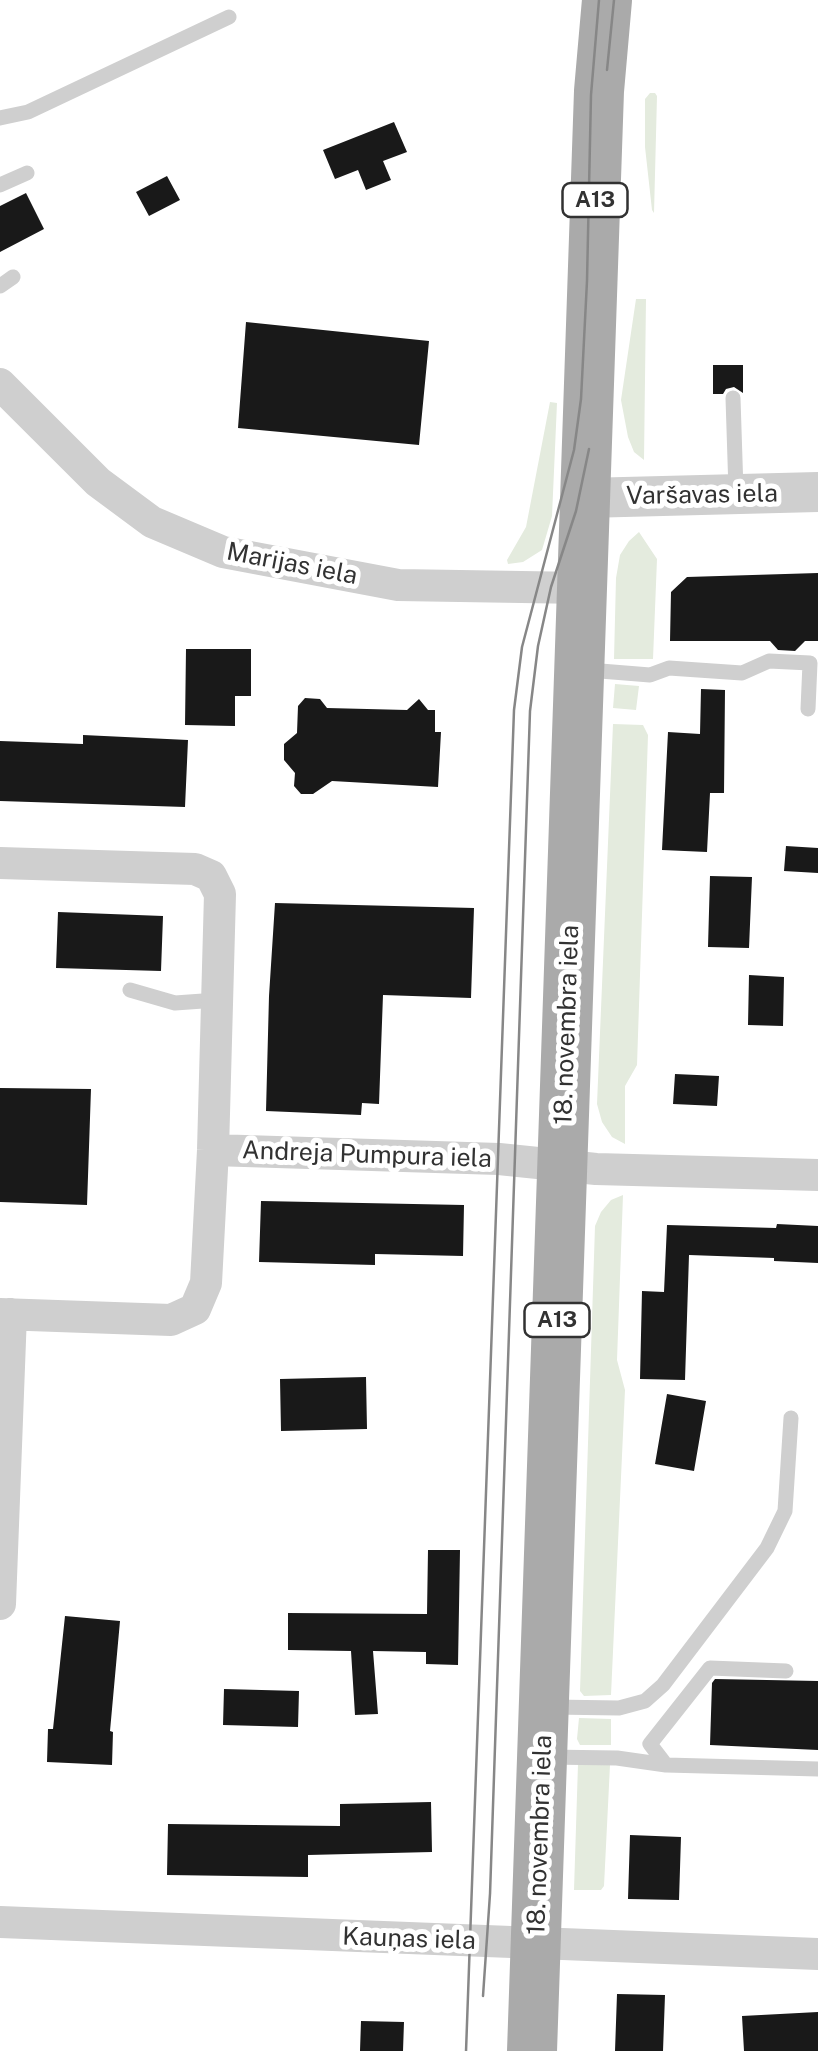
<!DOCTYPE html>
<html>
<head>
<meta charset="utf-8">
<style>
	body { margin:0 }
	canvas { display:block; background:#fff }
</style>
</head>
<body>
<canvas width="818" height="2051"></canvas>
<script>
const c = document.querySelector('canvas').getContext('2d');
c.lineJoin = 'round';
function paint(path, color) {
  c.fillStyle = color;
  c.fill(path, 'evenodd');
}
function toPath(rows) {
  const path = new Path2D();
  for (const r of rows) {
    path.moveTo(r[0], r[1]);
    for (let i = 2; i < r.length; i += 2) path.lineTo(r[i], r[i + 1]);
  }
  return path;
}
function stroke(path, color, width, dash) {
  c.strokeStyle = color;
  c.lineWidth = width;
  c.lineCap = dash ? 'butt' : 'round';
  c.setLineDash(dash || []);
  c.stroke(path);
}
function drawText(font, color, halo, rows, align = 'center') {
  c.font = font + ' "Public Sans",sans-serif';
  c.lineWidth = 10;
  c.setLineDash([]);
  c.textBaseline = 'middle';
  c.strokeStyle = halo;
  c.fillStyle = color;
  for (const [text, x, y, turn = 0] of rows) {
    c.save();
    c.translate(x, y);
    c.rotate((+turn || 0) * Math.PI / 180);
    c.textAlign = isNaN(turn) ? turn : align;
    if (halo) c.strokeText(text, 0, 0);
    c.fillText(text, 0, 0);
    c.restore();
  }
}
const green = toPath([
	[650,93,655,93,657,96,654,213,652,210,645,147,645,99],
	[636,299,646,299,644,460,634,452,628,437,621,400],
	[550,402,557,403,552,516,542,550,523,562,508,564,507,560,526,527],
	[639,532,657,559,653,659,614,659,616,578,620,555,629,541],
	[615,684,639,686,636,710,613,708],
	[613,724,643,725,648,735,637,1065,625,1086,625,1144,612,1137,602,1122,597,1104],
	[623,1195,617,1360,625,1390,611,1695,584,1696,580,1691,595,1226,601,1212,611,1200],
	[579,1718,611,1719,611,1745,580,1745,577,1739],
	[578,1764,610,1765,604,1886,601,1890,574,1890]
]);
const building = toPath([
	[394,122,407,152,383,161,391,180,366,190,358,170,335,179,323,150],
	[167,176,180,200,149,216,136,192],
	[26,193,44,229,0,252,0,206],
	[246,322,429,341,419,445,238,428],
	[713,365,743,365,743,393,734,387,726,389,723,394,713,394],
	[818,573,818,641,805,641,795,651,778,650,770,641,670,641,671,592,687,577],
	[186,649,251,649,251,696,235,696,235,726,185,725],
	[701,689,725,690,724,793,710,793,707,852,662,850,668,732,700,734],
	[305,698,320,699,327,708,407,710,419,699,428,710,435,710,435,732,441,732,438,787,332,781,313,794,301,794,294,786,295,773,284,760,284,744,297,733,298,706],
	[83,735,188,740,185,807,0,801,0,741,83,744],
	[786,846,818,848,818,873,784,871],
	[710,876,752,877,749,948,708,947],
	[275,903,474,908,471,998,383,995,379,1104,362,1103,361,1115,266,1111,269,996],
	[58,912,163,916,161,971,56,968],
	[749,975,784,977,783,1026,748,1025],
	[675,1074,719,1076,717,1106,673,1104],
	[0,1088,91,1089,87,1205,0,1202],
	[261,1201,464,1205,463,1256,375,1254,375,1265,259,1262],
	[777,1224,818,1226,818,1263,774,1261,774,1258,689,1255,685,1380,640,1379,642,1291,664,1292,667,1225,776,1228],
	[366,1377,367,1429,281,1431,280,1379],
	[667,1394,706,1401,694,1471,655,1464],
	[428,1550,460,1550,458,1665,426,1664,426,1652,373,1651,378,1714,355,1715,351,1651,288,1650,288,1613,427,1614],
	[65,1616,120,1621,110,1731,113,1732,112,1765,47,1762,48,1729,53,1729],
	[715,1679,818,1681,818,1750,710,1745,712,1683],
	[224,1689,299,1691,298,1727,223,1725],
	[431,1802,432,1852,308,1855,308,1877,167,1875,168,1824,340,1826,340,1804],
	[630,1835,681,1837,679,1900,628,1899],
	[617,1994,665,1995,663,2051,615,2051],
	[818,2012,818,2051,744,2051,742,2016],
	[361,2021,404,2022,403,2051,360,2051]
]);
const service = toPath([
	[0,118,28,112,229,17],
	[0,185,27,173],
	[0,286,13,277],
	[733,398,736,491],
	[588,670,650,675,669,668,742,673,769,661,810,663,808,709],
	[130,990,175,1003,217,1000],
	[552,1707,619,1708,645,1701,663,1685,767,1548,785,1511,791,1418],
	[546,1757,617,1758,666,1765,818,1769],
	[666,1765,650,1744,710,1668,786,1671]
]);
const minor = toPath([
	[0,384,98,482,152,522,223,552,398,585,583,588],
	[0,863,195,869,211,876,220,894,213,1150,206,1283,195,1309,171,1320,0,1314],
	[213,1150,499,1159,596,1169,818,1175],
	[0,1604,11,1314],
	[0,1922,818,1954]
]);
const tertiary = toPath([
	[585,498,818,492]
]);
const primary = toPath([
	[532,2051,599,91,607,0]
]);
const tram = toPath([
	[607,70,614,0],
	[483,1996,490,1894,530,711,538,646,551,587,576,511,589,449],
	[466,2051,514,710,522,647,574,450,581,399,587,281,591,95,599,0]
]);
const shields = [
	[595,200,65],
	[557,1320,65]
];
const shieldNames = [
	["A13",595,200],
	["A13",557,1320]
];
const streetNames = [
	["Varšavas iela",702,495,-1],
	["Marijas iela",292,564,11],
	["18. novembra iela",567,1025,-88],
	["Andreja Pumpura iela",367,1155,2],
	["18. novembra iela",540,1835,-88],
	["Kauņas iela",409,1939,2]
];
paint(green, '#e4ebde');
paint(building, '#191919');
stroke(service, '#cfcfcf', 15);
stroke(minor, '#cfcfcf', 32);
stroke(tertiary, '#cfcfcf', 40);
stroke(primary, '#aaa', 50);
stroke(tram, '#878787', 2.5);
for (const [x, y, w] of shields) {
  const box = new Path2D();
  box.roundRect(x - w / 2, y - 17, w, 34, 8);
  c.fillStyle = '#fff';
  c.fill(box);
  stroke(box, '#323232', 2.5);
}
drawText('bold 22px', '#323232', null, shieldNames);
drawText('25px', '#323232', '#fff', streetNames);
</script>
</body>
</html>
